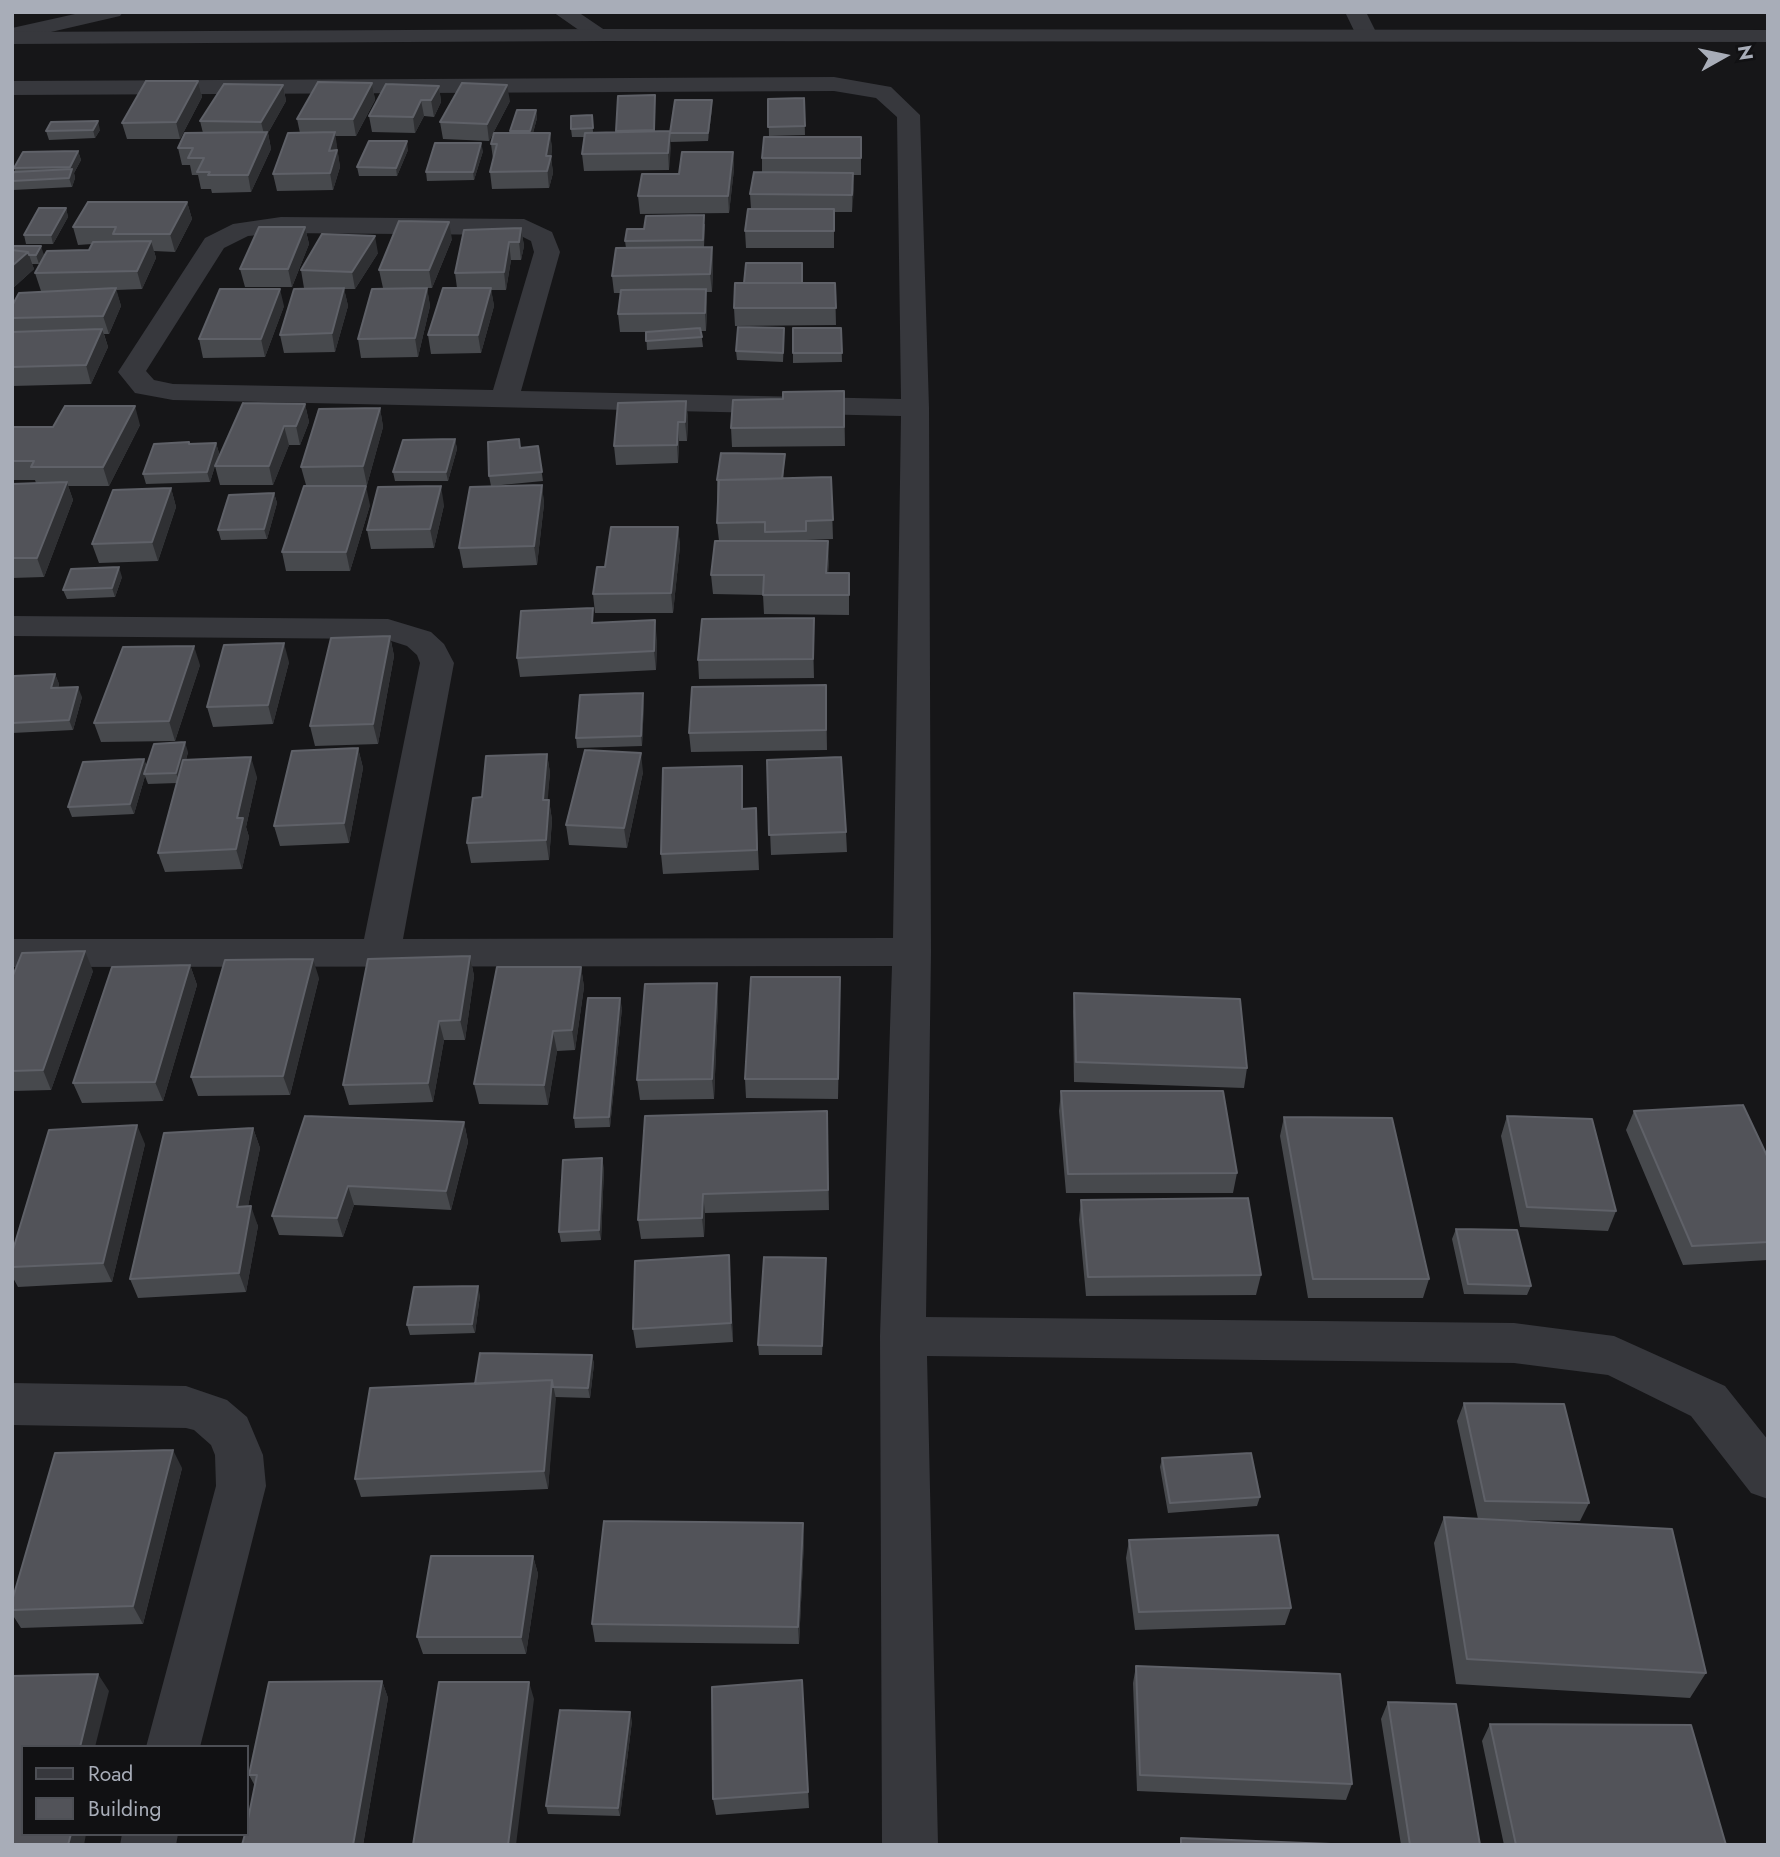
<!DOCTYPE html>
<html>
<head>
<meta charset="utf-8">
<style>
	body { margin:0 }
	#map { position:relative; width:1780px; height:1857px; overflow:hidden; background:#161618; font-family:Jost,sans-serif }
	canvas { display:block }
	.frame { position:absolute; inset:0; border:14px solid #a8adb8; pointer-events:none }
	.legend { position:absolute; left:21px; top:1745px; width:228px; height:91px; box-sizing:border-box; background:#111113; border:2px solid #4d4f55; margin:0; padding:9px 12px; list-style:none; font-size:21px; color:#a8adb8 }
	.legend li { display:flex; align-items:center; gap:14px; height:35px }
	.legend b { width:35px; border:2px solid #4d4f55 }
	.north { position:absolute; left:1689px; top:21px; width:70px; height:70px; -webkit-text-stroke:5px #111113; paint-order:stroke; rotate:81deg; font-size:19px; font-weight:700; line-height:28px; text-align:center; color:#a8adb8 }
	.north::after { content:''; display:block; margin:auto; width:24px; height:32px; background:#a8adb8; clip-path:polygon(50% 0,100% 100%,50% 72%,0 100%) }
</style>
</head>
<body>
<div id="map">
<canvas width="1780" height="1857"></canvas>
<div class="frame"></div>
<ul class="legend">
<li><b style="height:9px;background:#37383d"></b>Road</li>
<li><b style="height:19px;background:#525359"></b>Building</li>
</ul>
<div class="north">N</div>
</div>
<script>
const c = document.querySelector('canvas').getContext('2d');
c.lineJoin = 'round';
function toPath(rows) {
  const path = new Path2D();
  for (const r of rows) {
    path.moveTo(r[0], r[1]);
    for (let i = 2; i < r.length; i += 2) path.lineTo(r[i], r[i + 1]);
  }
  return path;
}
function paint(path, color) {
  c.fillStyle = color;
  c.fill(path, 'evenodd');
}
function stroke(path, color, width, dash) {
  c.strokeStyle = color;
  c.lineWidth = width;
  c.lineCap = dash ? 'butt' : 'round';
  c.setLineDash(dash || []);
  c.stroke(path);
}
const minor = toPath([
	[84,12,123,12,120,16,12,41,12,28,84,12],
	[553,12,578,12,612,35,609,40,601,41,593,40,553,12],
	[1345,12,1366,12,1378,36,1375,41,1359,41,1345,12],
	[834,77,891,87,920,115,929,408,931,952,926,1317,1514,1323,1614,1336,1725,1386,1768,1440,1768,1499,1751,1493,1691,1416,1608,1375,1514,1363,927,1356,938,1845,882,1845,880,1336,892,966,12,967,12,939,364,939,420,663,417,655,407,646,385,639,12,636,12,616,388,619,431,632,444,644,454,663,403,939,893,938,901,416,173,400,135,393,118,372,205,238,233,224,281,217,524,219,552,232,560,252,521,391,901,399,897,117,876,98,834,91,12,95,12,81,834,77],
	[281,233,519,235,531,241,534,252,493,390,173,384,154,380,146,371,224,248,248,236,281,233],
	[12,1383,186,1386,227,1400,247,1417,263,1455,266,1486,200,1747,146,1747,216,1486,215,1455,211,1445,194,1430,186,1428,12,1425,12,1383],
	[122,1834,178,1834,176,1845,120,1845,122,1834]
]);
const tertiary = toPath([
	[601,29,1768,30,1768,42,601,41,12,44,12,32,601,29]
]);
const wall = toPath([
	[198,81,202,97,180,139,127,139,122,123],
	[372,83,375,100,356,136,335,136,340,167,333,190,277,191,273,174,300,133,297,119],
	[283,85,286,101,268,133,271,149,251,192,212,193,211,189,201,189,198,175,192,175,190,165,182,165,178,148,203,133,200,121],
	[439,86,441,102,434,117,424,116,415,133,372,132,369,116],
	[655,95,655,131,670,131,712,108,708,141,670,142,669,170,584,171,582,154,584,137,572,137,571,129,592,115,593,132,616,132,618,96],
	[804,98,805,135,769,136,768,99],
	[510,101,489,141,443,139,440,122],
	[536,110,537,118,533,133,550,133,552,149,551,157,553,173,549,188,492,189,490,172,493,159,491,144,510,133,510,131],
	[100,130,95,138,49,140,46,131],
	[861,137,861,175,853,175,852,212,834,212,834,248,746,248,745,231,751,209,750,194,762,172,762,158],
	[408,150,397,176,359,176,357,167],
	[78,151,81,160,74,173,75,178,72,187,13,190,12,177,15,172,14,168],
	[483,151,474,180,427,181,426,172],
	[733,152,734,169,729,213,640,214,638,196,679,174],
	[187,202,192,219,175,252,154,251,156,258,142,289,116,290,121,306,109,334,104,334,108,347,91,384,12,386,12,306,65,291,41,291,35,273,89,250,92,244,78,245,73,227],
	[66,208,68,217,53,244,26,244,24,235],
	[705,224,704,247,712,247,713,265,712,292,706,292,707,307,706,331,701,331,703,347,647,350,646,332,620,332,618,314,621,293,614,293,612,276,626,248,625,241,644,229],
	[305,227,309,244,292,287,245,287,240,269],
	[521,228,524,246,521,260,511,260,506,290,491,290,494,306,481,353,431,354,428,335,457,288,455,273],
	[452,239,432,288,383,288,379,270],
	[12,246,44,255,39,264,32,264,34,269,12,289],
	[378,253,355,289,344,289,348,306,335,352,284,353,280,335,326,288,304,288,301,270],
	[802,283,835,283,836,325,735,326,734,308],
	[427,288,430,306,418,357,361,358,358,339],
	[284,306,265,357,203,358,199,339],
	[793,328,841,328,842,362,793,363],
	[784,338,783,362,737,360,736,351],
	[844,391,845,446,732,447,731,428,783,399],
	[686,401,688,419,687,441,679,441,678,463,616,465,614,446],
	[305,404,309,422,300,445,289,445,273,485,220,485,215,466],
	[380,408,383,427,367,485,306,485,301,467],
	[140,425,109,486,68,486,73,500,44,577,12,578,12,484,36,483,35,480,12,480,12,427],
	[455,439,457,449,448,481,395,481,393,472],
	[189,442,190,444,216,443,219,453,210,482,146,484,143,474],
	[538,446,543,481,491,486,489,476,520,448],
	[785,454,783,479,831,477,833,539,807,540,807,541,829,560,828,573,849,573,849,615,764,614,763,595,713,594,711,575,719,541,717,523,717,480],
	[542,485,544,504,537,565,463,568,459,548],
	[171,488,176,507,158,561,99,563,92,544],
	[274,493,277,503,267,539,221,540,218,530],
	[370,505,350,571,286,571,282,552],
	[444,505,434,548,371,549,367,530],
	[678,527,680,546,673,613,595,613,593,594,605,567],
	[122,577,115,597,67,599,63,590],
	[595,623,657,640,656,670,520,677,517,658],
	[390,636,394,656,378,744,315,746,310,726],
	[814,637,814,678,699,679,698,660],
	[289,662,273,724,213,727,207,707],
	[200,665,175,741,101,742,94,723],
	[55,674,59,684,58,688,82,697,73,730,12,733,12,680],
	[826,685,827,750,691,752,689,733],
	[644,703,642,746,577,748,576,738],
	[358,748,363,768,349,843,280,846,274,826],
	[188,752,186,760,257,777,246,827,249,837,242,869,165,872,158,853,177,783,148,784,145,776,134,814,72,817,68,807,144,759,147,767],
	[547,754,550,773,547,800,549,800,552,820,549,860,471,863,467,843,482,797],
	[767,760,846,832,847,852,771,855],
	[742,766,743,809,757,828,759,870,663,874,661,854],
	[643,772,627,848,569,845,566,825],
	[470,956,474,976,465,1040,444,1040,433,1102,349,1105,343,1085],
	[190,965,197,985,163,1101,82,1103,73,1083],
	[581,967,584,987,575,1050,557,1051,548,1105,479,1104,474,1084],
	[93,971,51,1090,12,1091,12,978],
	[840,977,838,1099,746,1098,745,1079],
	[319,978,290,1095,198,1096,191,1077],
	[1074,993,1247,1068,1244,1088,1074,1082,1073,1012],
	[718,1002,714,1099,640,1100,637,1080],
	[622,1008,610,1127,575,1128,574,1118],
	[1061,1091,1237,1173,1233,1193,1066,1193,1059,1111],
	[827,1111,829,1210,705,1213,704,1237,641,1239,638,1220],
	[1634,1111,1768,1158,1768,1260,1683,1265,1626,1130],
	[1507,1116,1616,1211,1608,1231,1520,1227,1501,1136],
	[1284,1117,1429,1279,1423,1298,1308,1298,1280,1136],
	[464,1122,468,1142,451,1210,354,1205,343,1237,279,1235,272,1216],
	[253,1128,260,1148,248,1206,258,1226,246,1292,138,1298,130,1279],
	[145,1144,112,1282,18,1287,12,1276,12,1253],
	[604,1168,601,1240,561,1242,559,1232],
	[1081,1200,1261,1275,1256,1295,1086,1296,1079,1220],
	[1456,1229,1531,1286,1527,1295,1464,1294,1452,1239],
	[826,1258,822,1355,759,1355,758,1345],
	[730,1274,733,1342,636,1348,633,1329],
	[480,1295,475,1333,410,1335,407,1325],
	[592,1355,594,1364,590,1398,555,1397,548,1489,361,1497,355,1479,475,1384],
	[1464,1403,1589,1503,1580,1521,1492,1520,1706,1673,1690,1698,1456,1684,1434,1543,1444,1517,1478,1519,1457,1421],
	[1162,1458,1260,1497,1257,1506,1168,1513,1160,1467],
	[182,1468,143,1624,21,1628,12,1614,12,1601],
	[1129,1540,1291,1608,1285,1625,1135,1630,1126,1558],
	[804,1541,799,1644,595,1642,592,1624],
	[533,1556,538,1574,526,1654,423,1654,417,1637],
	[1136,1666,1352,1784,1346,1800,1137,1791,1133,1683],
	[802,1680,809,1808,716,1815,713,1799],
	[382,1681,388,1698,363,1845,242,1845,255,1786,249,1775],
	[1388,1702,1480,1845,1401,1845,1381,1719],
	[632,1721,620,1816,548,1814,546,1806],
	[1490,1724,1726,1845,1504,1845,1482,1741]
]);
const shadedWall = toPath([
	[198,81,202,97,180,139,176,122],
	[372,83,375,100,356,136,353,119],
	[283,85,286,101,268,133,271,149,251,192,248,175,265,138,261,122],
	[507,85,510,101,489,141,487,124],
	[439,86,441,102,434,117,431,100],
	[421,100,424,116,415,133,413,117],
	[712,100,712,108,708,141,708,133],
	[536,110,537,118,531,140,530,131],
	[98,121,100,130,95,138,93,130],
	[670,131,671,148,669,170,668,153],
	[335,132,340,167,333,190,330,173,329,151],
	[550,133,552,149,551,157,553,173,549,188,546,156],
	[407,141,408,150,397,176,396,168],
	[481,143,483,151,474,180,473,172],
	[78,151,81,160,74,173,75,178,72,187,69,178,71,172,70,167],
	[733,152,734,169,729,213,728,196],
	[853,173,854,190,852,212,852,195],
	[187,202,192,219,175,252,170,234],
	[66,208,68,217,53,244,51,235],
	[449,222,452,239,432,288,429,270],
	[305,227,309,244,292,287,288,269],
	[521,228,524,246,521,260,519,242],
	[375,236,378,253,355,289,352,272],
	[151,241,156,258,142,289,137,271],
	[509,242,511,260,506,290,504,272],
	[41,246,44,255,39,264,36,255],
	[712,247,713,265,712,292,710,274],
	[28,252,34,269,12,289,12,266],
	[116,288,121,306,109,334,103,316],
	[344,288,348,306,335,352,332,333],
	[427,288,430,306,418,357,415,338],
	[491,288,494,306,481,353,478,335],
	[280,289,284,306,265,357,261,339],
	[706,289,707,307,706,331,705,313],
	[102,329,108,347,91,384,86,365],
	[686,401,688,419,687,441,685,422],
	[305,404,309,422,300,445,296,426],
	[135,406,140,425,109,486,103,467],
	[380,408,383,427,367,485,363,466],
	[678,422,679,441,678,463,677,445],
	[284,426,289,445,273,485,269,466],
	[455,439,457,449,448,481,446,472],
	[216,443,219,453,210,482,207,472],
	[67,482,73,500,44,577,37,558],
	[542,485,544,504,537,565,534,546],
	[366,486,370,505,350,571,346,552],
	[441,486,444,505,434,548,430,529],
	[171,488,176,507,158,561,152,542],
	[274,493,277,503,267,539,264,529],
	[678,527,680,546,673,613,671,593],
	[828,541,829,560,827,592,826,573],
	[119,567,122,577,115,597,112,588],
	[814,618,814,678,813,659],
	[655,620,657,640,656,670,654,651],
	[390,636,394,656,378,744,373,724],
	[284,643,289,662,273,724,268,705],
	[194,646,200,665,175,741,169,721],
	[55,674,59,684,54,698,51,688],
	[78,687,82,697,73,730,69,720],
	[643,693,644,703,642,746,641,736],
	[185,742,188,752,180,783,176,773],
	[358,748,363,768,349,843,344,823],
	[641,753,643,772,627,848,624,828],
	[547,754,550,773,546,820,543,800],
	[251,757,257,777,246,827,249,837,242,869,236,849,237,818],
	[144,759,147,769,144,774,145,776,134,814,130,804],
	[742,766,743,785,743,829,742,809],
	[549,800,552,820,549,860,546,840],
	[85,951,93,971,51,1090,43,1070],
	[470,956,474,976,465,1040,460,1020],
	[313,959,319,978,290,1095,283,1076],
	[190,965,197,985,163,1101,155,1082],
	[581,967,584,987,575,1050,572,1030],
	[840,977,840,997,838,1099,838,1079],
	[717,983,718,1002,714,1099,712,1079],
	[620,998,622,1008,610,1127,609,1117],
	[439,1021,444,1040,433,1102,428,1083],
	[553,1031,557,1051,548,1105,544,1085],
	[464,1122,468,1142,451,1210,446,1191],
	[137,1125,145,1144,112,1282,103,1263],
	[253,1128,260,1148,244,1226,237,1207],
	[602,1158,604,1168,601,1240,599,1230],
	[348,1186,354,1205,343,1237,337,1218],
	[703,1194,705,1213,704,1237,702,1218],
	[251,1206,258,1226,246,1292,239,1273],
	[729,1255,730,1274,733,1342,731,1323],
	[826,1258,826,1268,822,1355,822,1346],
	[478,1286,480,1295,475,1333,472,1324],
	[592,1355,594,1364,590,1398,588,1388],
	[552,1380,556,1399,548,1489,544,1471],
	[173,1450,182,1468,143,1624,133,1606],
	[803,1523,804,1541,799,1644,798,1627],
	[533,1556,538,1574,526,1654,521,1637],
	[98,1674,109,1691,95,1747,80,1747],
	[382,1681,388,1698,363,1845,353,1845],
	[529,1682,534,1699,516,1845,508,1845],
	[630,1712,632,1721,620,1816,618,1808],
	[71,1834,86,1834,84,1845,68,1845]
]);
const building = toPath([
	[146,81,198,81,176,122,122,123,146,81],
	[318,82,372,83,353,119,297,119,318,82],
	[462,83,507,85,487,124,440,122,462,83],
	[224,84,283,85,261,122,200,121,224,84],
	[386,84,439,86,431,100,421,100,413,117,369,116,386,84],
	[655,95,654,130,616,131,618,96,655,95],
	[804,98,805,126,768,127,768,99,804,98],
	[675,100,712,100,708,133,670,133,675,100],
	[517,110,536,110,530,131,510,131,517,110],
	[592,115,593,128,571,129,571,116,592,115],
	[98,121,93,130,46,131,51,122,98,121],
	[670,131,668,153,582,154,585,133,670,131],
	[267,132,248,175,208,175,210,172,197,172,204,158,188,158,193,148,178,148,185,133,267,132],
	[335,132,329,151,337,150,330,173,273,174,288,133,335,132],
	[494,133,550,133,546,156,551,156,547,171,490,172,497,144,491,144,494,133],
	[764,137,861,137,861,158,762,158,764,137],
	[369,141,407,141,396,168,357,167,369,141],
	[435,143,481,143,473,172,426,172,435,143],
	[78,151,70,167,14,168,23,152,78,151],
	[682,152,733,152,728,196,638,196,642,174,679,174,682,152],
	[72,169,69,178,12,181,12,177,14,172,72,169],
	[754,172,853,173,852,195,750,194,754,172],
	[88,202,187,202,170,234,113,234,116,227,73,227,88,202],
	[39,208,66,208,51,235,24,235,39,208],
	[748,209,834,209,834,231,745,231,748,209],
	[704,215,703,240,625,241,627,229,644,229,646,216,704,215],
	[399,221,449,222,429,270,379,270,399,221],
	[259,227,305,227,288,269,240,269,259,227],
	[521,228,519,242,509,242,504,272,455,273,464,230,521,228],
	[322,234,375,236,352,272,301,270,322,234],
	[151,241,137,271,35,273,47,251,89,250,93,242,151,241],
	[12,246,41,246,36,255,29,255,28,252,12,250,12,246],
	[712,247,710,274,612,276,616,248,712,247],
	[12,250,28,252,12,266,12,250],
	[746,263,802,263,802,283,744,283,746,263],
	[735,283,835,283,836,308,734,308,735,283],
	[116,288,103,316,12,318,12,306,19,293,116,288],
	[344,288,332,333,280,335,294,289,344,288],
	[427,288,415,338,358,339,372,289,427,288],
	[443,288,491,288,478,335,428,335,443,288],
	[220,289,280,289,261,339,199,339,220,289],
	[706,289,705,313,618,314,621,290,706,289],
	[738,327,784,328,783,353,736,351,738,327],
	[700,328,702,337,646,341,646,332,700,328],
	[793,328,841,328,842,353,793,353,793,328],
	[102,329,86,365,12,367,12,332,102,329],
	[844,391,844,427,731,428,733,400,783,399,783,392,844,391],
	[686,401,685,422,678,422,677,445,614,446,618,403,686,401],
	[243,403,305,404,296,426,284,426,269,466,215,466,243,403],
	[65,406,135,406,103,467,31,467,34,461,12,461,12,427,53,427,65,406],
	[380,408,363,466,301,467,319,409,380,408],
	[455,439,446,472,393,472,403,440,455,439],
	[519,439,520,448,538,446,542,472,489,476,488,442,519,439],
	[189,442,189,444,216,443,207,472,143,474,154,444,189,442],
	[721,453,785,454,782,479,717,480,721,453],
	[831,477,833,520,806,521,806,531,765,532,765,522,717,523,719,480,831,477],
	[67,482,37,558,12,558,12,484,67,482],
	[542,485,534,546,459,548,470,487,542,485],
	[304,486,366,486,346,552,282,552,304,486],
	[441,486,430,529,367,530,378,487,441,486],
	[171,488,152,542,92,544,113,490,171,488],
	[274,493,264,529,218,530,229,495,274,493],
	[611,527,678,527,671,593,593,594,597,567,605,567,611,527],
	[715,541,828,541,826,573,849,573,849,595,763,595,764,575,711,575,715,541],
	[119,567,112,588,63,590,71,569,119,567],
	[593,608,592,623,655,620,654,651,517,658,521,611,593,608],
	[814,618,813,659,698,660,702,619,814,618],
	[390,636,373,724,310,726,331,638,390,636],
	[284,643,268,705,207,707,224,645,284,643],
	[194,646,169,721,94,723,123,647,194,646],
	[55,674,51,688,78,687,69,720,12,723,12,680,14,676,55,674],
	[826,685,826,730,689,733,692,687,826,685],
	[643,693,641,736,576,738,580,695,643,693],
	[185,742,176,773,144,774,154,744,185,742],
	[358,748,344,823,274,826,292,751,358,748],
	[585,750,641,753,624,828,566,825,585,750],
	[547,754,543,800,549,800,546,840,467,843,473,798,482,797,486,756,547,754],
	[251,757,237,818,243,818,236,849,158,853,183,760,251,757],
	[841,757,846,832,769,835,767,760,841,757],
	[144,759,130,804,68,807,83,762,144,759],
	[742,766,742,809,756,808,757,850,661,854,663,768,742,766],
	[85,951,43,1070,12,1071,12,978,22,953,85,951],
	[470,956,460,1020,439,1021,428,1083,343,1085,368,959,470,956],
	[313,959,283,1076,191,1077,225,960,313,959],
	[190,965,155,1082,73,1083,112,967,190,965],
	[497,967,581,967,572,1030,553,1031,544,1085,474,1084,497,967],
	[751,977,840,977,838,1079,745,1079,751,977],
	[717,983,712,1079,637,1080,645,984,717,983],
	[1074,993,1240,999,1247,1068,1076,1062,1074,993],
	[588,998,620,998,609,1117,574,1118,588,998],
	[1061,1091,1223,1091,1237,1173,1068,1174,1061,1091],
	[1743,1105,1768,1158,1768,1242,1692,1246,1634,1111,1743,1105],
	[827,1111,828,1190,703,1194,702,1218,638,1220,645,1116,827,1111],
	[305,1116,464,1122,446,1191,348,1186,337,1218,272,1216,305,1116],
	[1507,1116,1592,1119,1616,1211,1527,1207,1507,1116],
	[1284,1117,1392,1118,1429,1279,1313,1279,1284,1117],
	[137,1125,103,1263,12,1267,12,1253,49,1130,137,1125],
	[253,1128,237,1207,251,1206,239,1273,130,1279,164,1133,253,1128],
	[602,1158,599,1230,559,1232,563,1160,602,1158],
	[1248,1198,1261,1275,1088,1277,1081,1200,1248,1198],
	[1456,1229,1517,1230,1531,1286,1468,1284,1456,1229],
	[729,1255,731,1323,633,1329,635,1261,729,1255],
	[764,1257,826,1258,822,1346,758,1345,764,1257],
	[478,1286,472,1324,407,1325,414,1287,478,1286],
	[480,1353,592,1355,588,1388,553,1387,552,1380,475,1384,480,1353],
	[552,1380,544,1471,355,1479,370,1388,552,1380],
	[1464,1403,1564,1404,1589,1503,1485,1501,1464,1403],
	[173,1450,133,1606,12,1610,12,1601,55,1453,173,1450],
	[1251,1453,1260,1497,1170,1503,1162,1458,1251,1453],
	[1444,1517,1672,1529,1706,1673,1467,1659,1444,1517],
	[604,1521,803,1523,798,1627,592,1624,604,1521],
	[1278,1535,1291,1608,1139,1612,1129,1540,1278,1535],
	[431,1556,533,1556,521,1637,417,1637,431,1556],
	[1136,1666,1340,1674,1352,1784,1140,1775,1136,1666],
	[98,1674,80,1747,23,1747,23,1834,71,1834,68,1845,12,1845,12,1676,98,1674],
	[802,1680,808,1792,713,1799,712,1687,802,1680],
	[382,1681,353,1845,242,1845,245,1834,247,1834,247,1824,257,1775,249,1775,269,1682,382,1681],
	[439,1682,529,1682,508,1845,413,1845,439,1682],
	[1388,1702,1456,1704,1480,1845,1410,1845,1388,1702],
	[560,1710,630,1712,618,1808,546,1806,560,1710],
	[1490,1724,1691,1725,1726,1845,1516,1845,1490,1724],
	[1181,1838,1331,1844,1331,1845,1181,1845,1181,1838]
]);
paint(minor, '#37383d');
paint(tertiary, '#37383d');
paint(wall, '#47494d');
paint(shadedWall, '#2f3033');
paint(building, '#525359');
stroke(building, '#5f6168', 2);
</script>
</body>
</html>
